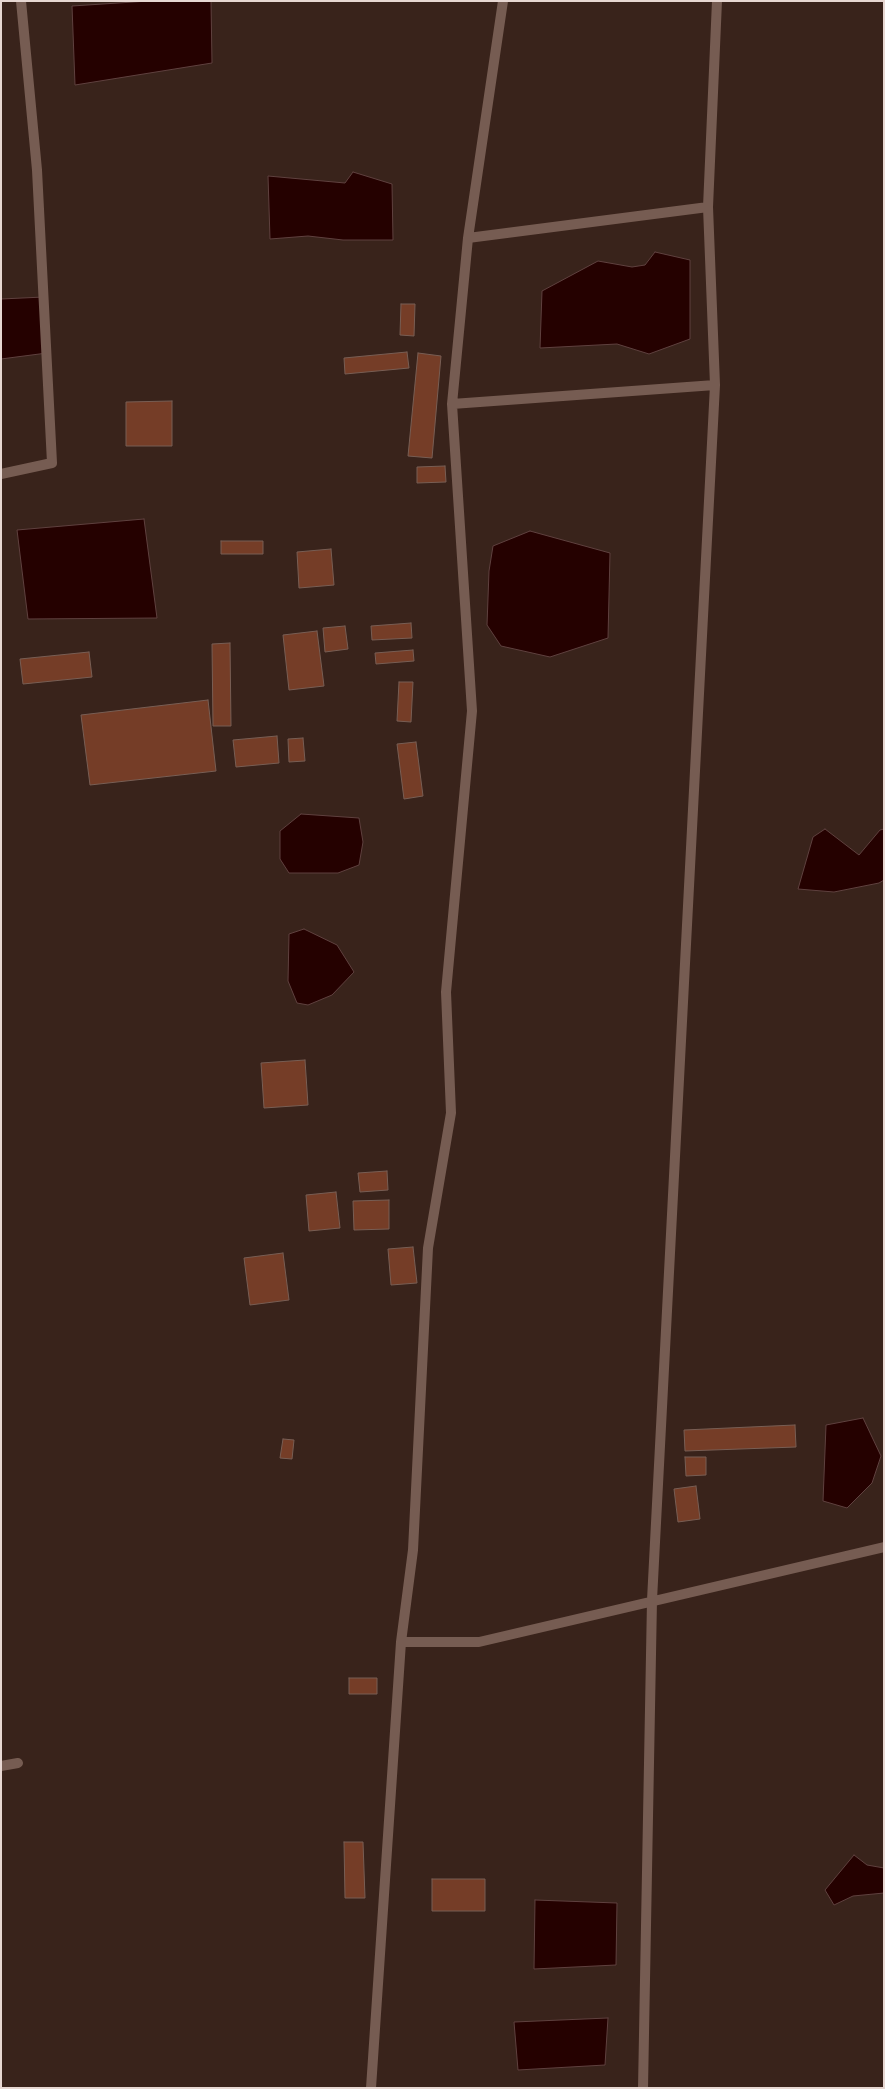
<!DOCTYPE html>
<html>
<head>
<meta charset="utf-8">
<style>
	body { margin:0 }
	#map { position:relative; width:885px; height:2089px; overflow:hidden; background:#39231b; font-family:"Sofia Sans Condensed",sans-serif }
	canvas { display:block }
	.frame { position:absolute; inset:0; border:2px solid #e7d7d2; pointer-events:none }
</style>
</head>
<body>
<div id="map">
<canvas width="885" height="2089"></canvas>
<div class="frame"></div>
</div>
<script>
const c = document.querySelector('canvas').getContext('2d');
c.lineJoin = 'round';
function paint(path, color) {
  c.fillStyle = color;
  c.fill(path, 'evenodd');
}
function toPath(rows) {
  const path = new Path2D();
  for (const r of rows) {
    path.moveTo(r[0], r[1]);
    for (let i = 2; i < r.length; i += 2) path.lineTo(r[i], r[i + 1]);
  }
  return path;
}
function stroke(path, color, width, dash) {
  c.strokeStyle = color;
  c.lineWidth = width;
  c.lineCap = dash ? 'butt' : 'round';
  c.setLineDash(dash || []);
  c.stroke(path);
}
const water = toPath([
	[149,1,211,1,212,63,75,85,72,6,149,1],
	[353,172,392,184,393,240,343,240,308,236,270,239,268,176,345,183,353,172],
	[655,252,690,260,690,339,649,354,617,344,540,348,542,291,598,261,632,267,645,265,655,252],
	[44,297,47,353,1,359,1,299,44,297],
	[144,519,157,618,28,619,17,530,144,519],
	[530,531,610,553,608,638,550,657,501,646,487,625,489,571,493,546,530,531],
	[301,814,359,818,363,842,359,865,338,873,289,873,280,859,280,831,301,814],
	[825,829,859,855,880,830,884,829,884,880,879,883,834,892,798,889,813,837,825,829],
	[304,929,337,945,354,972,332,995,308,1005,297,1003,288,981,289,934,304,929],
	[863,1418,881,1456,872,1483,847,1508,823,1501,826,1425,863,1418],
	[854,1855,867,1865,884,1868,884,1893,853,1896,834,1905,825,1890,854,1855],
	[535,1900,617,1903,616,1965,534,1969,535,1900],
	[608,2018,605,2065,518,2070,514,2022,608,2018]
]);
const building = toPath([
	[401,304,415,304,414,336,400,335,401,304],
	[407,352,409,368,345,374,344,358,407,352],
	[418,353,441,356,432,458,408,456,418,353],
	[172,401,172,446,126,446,126,402,172,401],
	[445,466,446,482,417,483,417,467,445,466],
	[221,541,263,541,263,554,221,554,221,541],
	[331,549,334,585,299,588,297,552,331,549],
	[411,623,412,638,372,640,371,626,411,623],
	[345,626,348,649,325,652,323,628,345,626],
	[317,631,324,686,289,690,283,635,317,631],
	[230,643,231,726,213,726,212,644,230,643],
	[413,650,414,661,376,664,375,653,413,650],
	[89,652,92,677,23,684,20,659,89,652],
	[399,682,413,682,411,722,397,721,399,682],
	[208,700,216,771,90,785,81,715,208,700],
	[277,736,279,763,236,767,233,740,277,736],
	[303,738,305,761,289,762,288,739,303,738],
	[416,742,423,796,404,799,397,744,416,742],
	[305,1060,308,1105,264,1108,261,1063,305,1060],
	[387,1171,388,1190,360,1192,358,1173,387,1171],
	[336,1192,340,1228,309,1231,306,1195,336,1192],
	[389,1200,389,1229,354,1230,353,1201,389,1200],
	[413,1247,417,1283,391,1285,388,1249,413,1247],
	[283,1253,289,1300,250,1305,244,1258,283,1253],
	[795,1425,796,1447,685,1451,684,1430,795,1425],
	[283,1439,294,1440,292,1459,280,1458,283,1439],
	[685,1457,706,1457,706,1475,686,1476,685,1457],
	[696,1486,700,1519,678,1522,674,1489,696,1486],
	[349,1678,377,1678,377,1694,349,1694,349,1678],
	[344,1842,363,1842,365,1898,345,1898,344,1842],
	[432,1879,485,1879,485,1911,432,1911,432,1879]
]);
const minor = toPath([
	[468,238,708,207],
	[452,404,715,385],
	[1,474,52,463,37,170,21,1],
	[401,1642,479,1642,884,1547],
	[1,1766,18,1763],
	[371,2088,401,1642,413,1550,428,1248,451,1113,446,992,472,711,452,404,468,238,503,1],
	[643,2088,652,1600,715,385,708,207,717,1]
]);
paint(water, '#250100');
stroke(water, '#5f413f', 1);
paint(building, '#753d27');
stroke(building, '#785e54', 1);
stroke(minor, '#765c52', 10);
</script>
</body>
</html>
